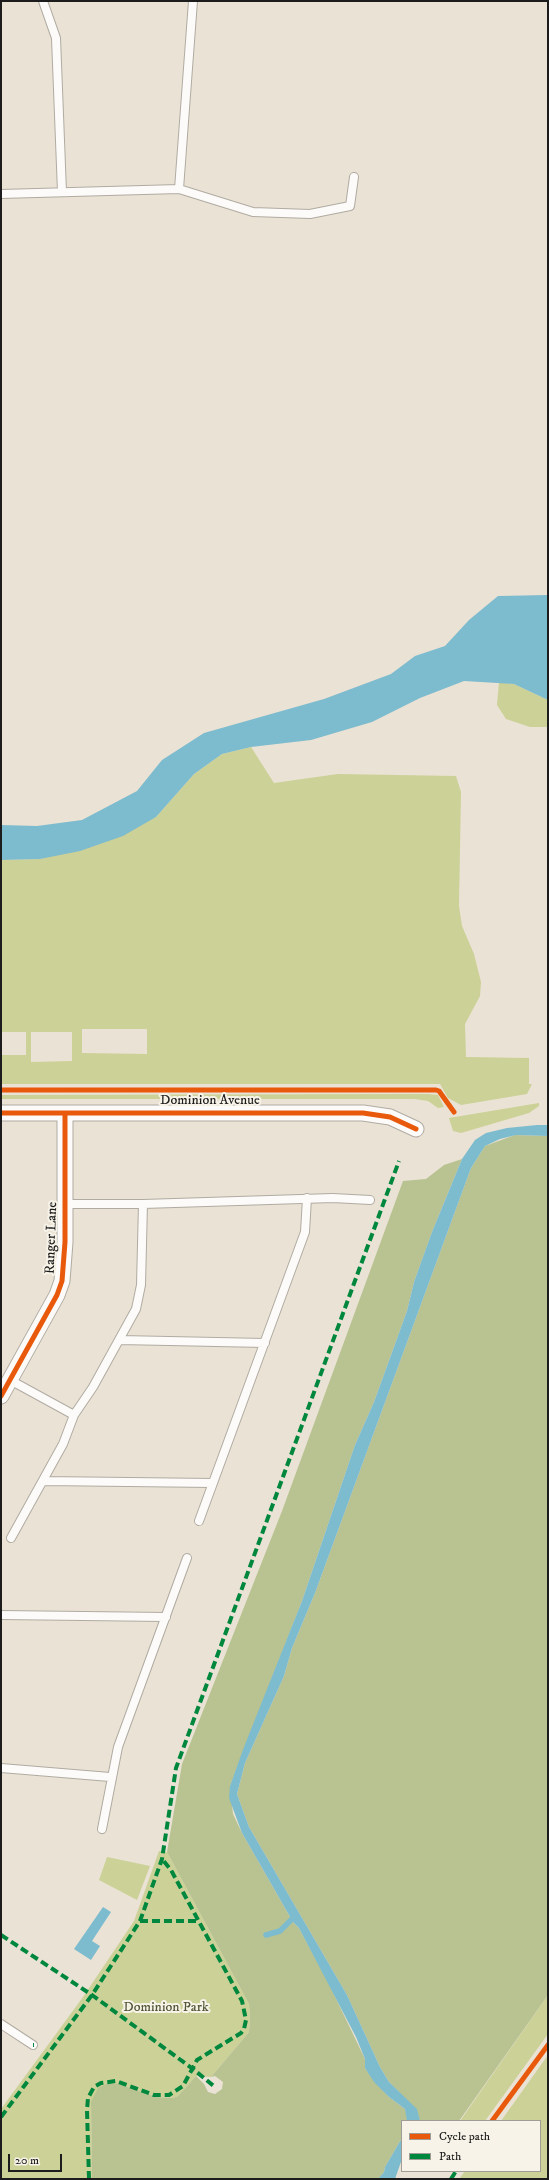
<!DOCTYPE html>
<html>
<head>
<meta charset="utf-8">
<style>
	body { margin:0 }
	#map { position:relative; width:549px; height:2180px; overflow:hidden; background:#eae2d4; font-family:"IM FELL DW Pica",serif }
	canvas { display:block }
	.frame { position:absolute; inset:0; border:2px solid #1c1c1c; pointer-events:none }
	.legend { position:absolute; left:401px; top:2120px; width:140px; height:52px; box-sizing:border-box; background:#f7f3e8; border:1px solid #9f9d96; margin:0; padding:5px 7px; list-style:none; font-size:12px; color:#1c1c1c }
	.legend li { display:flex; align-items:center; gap:8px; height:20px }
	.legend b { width:20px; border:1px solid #9f9d96 }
	.scale { position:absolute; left:8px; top:2154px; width:54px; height:18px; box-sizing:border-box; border:2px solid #1c1c1c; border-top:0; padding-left:5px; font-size:12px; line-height:14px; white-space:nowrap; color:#1c1c1c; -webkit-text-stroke:3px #f7f3e8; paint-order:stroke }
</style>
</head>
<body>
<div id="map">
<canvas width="549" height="2180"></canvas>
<div class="frame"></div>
<ul class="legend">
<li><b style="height:5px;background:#e8590c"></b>Cycle path</li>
<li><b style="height:5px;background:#00873e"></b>Path</li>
</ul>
<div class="scale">20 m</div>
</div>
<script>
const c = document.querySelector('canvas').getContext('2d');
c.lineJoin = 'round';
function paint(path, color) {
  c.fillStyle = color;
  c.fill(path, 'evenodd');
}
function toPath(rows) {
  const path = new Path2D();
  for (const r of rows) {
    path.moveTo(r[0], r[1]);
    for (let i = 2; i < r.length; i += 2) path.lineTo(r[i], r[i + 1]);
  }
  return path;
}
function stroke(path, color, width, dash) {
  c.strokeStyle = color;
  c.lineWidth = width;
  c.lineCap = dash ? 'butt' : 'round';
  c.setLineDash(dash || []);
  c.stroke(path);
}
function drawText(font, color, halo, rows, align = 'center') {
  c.font = font + ' "IM FELL DW Pica",serif';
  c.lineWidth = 4;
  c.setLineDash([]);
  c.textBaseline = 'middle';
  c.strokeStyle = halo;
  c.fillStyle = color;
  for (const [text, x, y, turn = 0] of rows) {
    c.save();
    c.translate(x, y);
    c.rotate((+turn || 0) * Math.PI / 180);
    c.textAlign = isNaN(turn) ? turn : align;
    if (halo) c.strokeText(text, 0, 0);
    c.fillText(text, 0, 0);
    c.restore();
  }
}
const green = toPath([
	[499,682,514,684,548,700,548,727,530,727,506,719,497,705],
	[251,747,274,783,338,774,456,776,461,792,459,906,462,926,474,954,481,982,480,996,465,1024,466,1057,529,1058,529,1084,532,1084,527,1094,461,1105,448,1098,440,1084,1,1084,1,1055,26,1055,26,1032,1,1032,1,860,40,859,156,817,194,774,222,754],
	[82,1029,147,1029,147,1054,82,1053],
	[72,1032,72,1061,31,1062,31,1032],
	[428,1094,438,1095,444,1107,438,1108,428,1101,415,1099,1,1099,1,1095],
	[539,1103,539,1106,529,1113,461,1133,453,1131,449,1118],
	[159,1851,167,1852,249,2004,250,2019,249,2032,211,2077,196,2076,178,2096,173,2098,156,2097,119,2084,91,2102,92,2179,1,2179,1,2109,83,1997,134,1921],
	[107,1857,150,1866,137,1900,99,1880],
	[548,1995,548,2034,485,2121,460,2121],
	[548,2055,548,2179,459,2179,465,2171,540,2171,540,2121,501,2121]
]);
const forest = toPath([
	[515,1135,548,1136,548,1995,459,2121,420,2121,400,2093,389,2082,380,2067,347,1995,249,1827,237,1794,245,1763,284,1676,292,1648,315,1593,471,1168,485,1146],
	[462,1159,432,1232,414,1282,407,1311,374,1402,355,1445,302,1601,230,1786,233,1814,242,1833,293,1922,299,1928,328,1982,365,2059,365,2068,375,2082,389,2097,405,2109,408,2120,402,2121,402,2138,385,2167,384,2172,378,2179,92,2179,91,2102,98,2088,108,2083,119,2084,156,2097,173,2098,178,2096,196,2076,204,2084,208,2092,215,2094,222,2089,223,2082,215,2076,211,2077,249,2032,250,2019,249,2004,167,1852,182,1764,282,1511,403,1181,426,1179,444,1165]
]);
const water = toPath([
	[548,595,548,700,514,684,464,681,420,698,372,722,311,740,251,747,222,754,194,774,156,817,123,836,80,851,40,859,1,860,1,825,37,826,82,820,137,791,162,760,204,733,324,699,391,674,415,656,445,646,469,620,498,596],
	[537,1125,548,1125,548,1136,516,1135,500,1139,485,1146,471,1168,315,1593,292,1648,284,1676,245,1763,237,1794,249,1827,347,1995,380,2067,389,2082,417,2109,420,2121,407,2121,405,2109,389,2097,374,2082,365,2068,365,2059,356,2037,299,1928,293,1922,242,1833,229,1798,230,1786,244,1747,302,1601,355,1445,374,1402,407,1311,414,1282,432,1232,462,1159,475,1140,486,1133,507,1128],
	[103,1907,111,1912,92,1941,100,1946,91,1960,74,1949],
	[402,2138,402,2159,395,2179,378,2179,384,2172,385,2167]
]);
const stream = toPath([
	[266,1935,280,1931,294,1917]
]);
const lane = toPath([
	[43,1,56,38,62,192],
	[179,189,253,212,310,214,350,206,354,177],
	[1,194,179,189,193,1],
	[65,1204,143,1204,333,1198,370,1200],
	[120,1340,265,1343],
	[10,1380,74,1415],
	[44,1481,213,1483],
	[199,1521,305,1232,307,1198],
	[11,1538,63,1444,74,1415,93,1387,136,1309,141,1285,143,1204],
	[1,1615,166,1617],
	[1,1768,110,1777],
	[102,1829,118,1747,187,1558],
	[1,2024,33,2045]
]);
const street = toPath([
	[1,1113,363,1113,390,1117,416,1129],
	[1,1396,57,1295,62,1281,65,1242,65,1113]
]);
const quiet = toPath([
	[140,1921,199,1921],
	[1,1935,92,1995,193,2069,215,2087],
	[33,2045,34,2045],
	[1,2117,92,1995,140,1921,162,1859,176,1768,399,1161],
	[89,2179,87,2110,88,2098,94,2087,101,2083,116,2081,154,2095,169,2095,183,2086,197,2060,241,2033,244,2029,246,2020,242,2001,171,1870,162,1859],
	[451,2179,456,2171]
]);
const cycleway = toPath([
	[1,1090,436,1090,439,1091,454,1112],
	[1,1113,363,1113,390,1117,416,1129],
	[1,1396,57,1295,62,1281,65,1242,65,1113],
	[492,2121,548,2045]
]);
const streetNames = [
	["Dominion Avenue",210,1101],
	["Ranger Lane",52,1238,-88]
];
const parkNames = [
	["Dominion Park",166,2008]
];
paint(green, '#ccd197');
paint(forest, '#b8c391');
paint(water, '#7dbbce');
stroke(stream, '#7dbbce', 5.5);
stroke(lane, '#b0aba2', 10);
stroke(street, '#b0aba2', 17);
stroke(lane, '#fcfbf9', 8);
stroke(street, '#fcfbf9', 15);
stroke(quiet, '#00873e', 4, [8, 4]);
stroke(cycleway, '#e8590c', 5);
drawText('14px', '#1c1c1c', '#f7f3e8', streetNames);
drawText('14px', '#515636', '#f7f3e8', parkNames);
</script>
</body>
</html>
